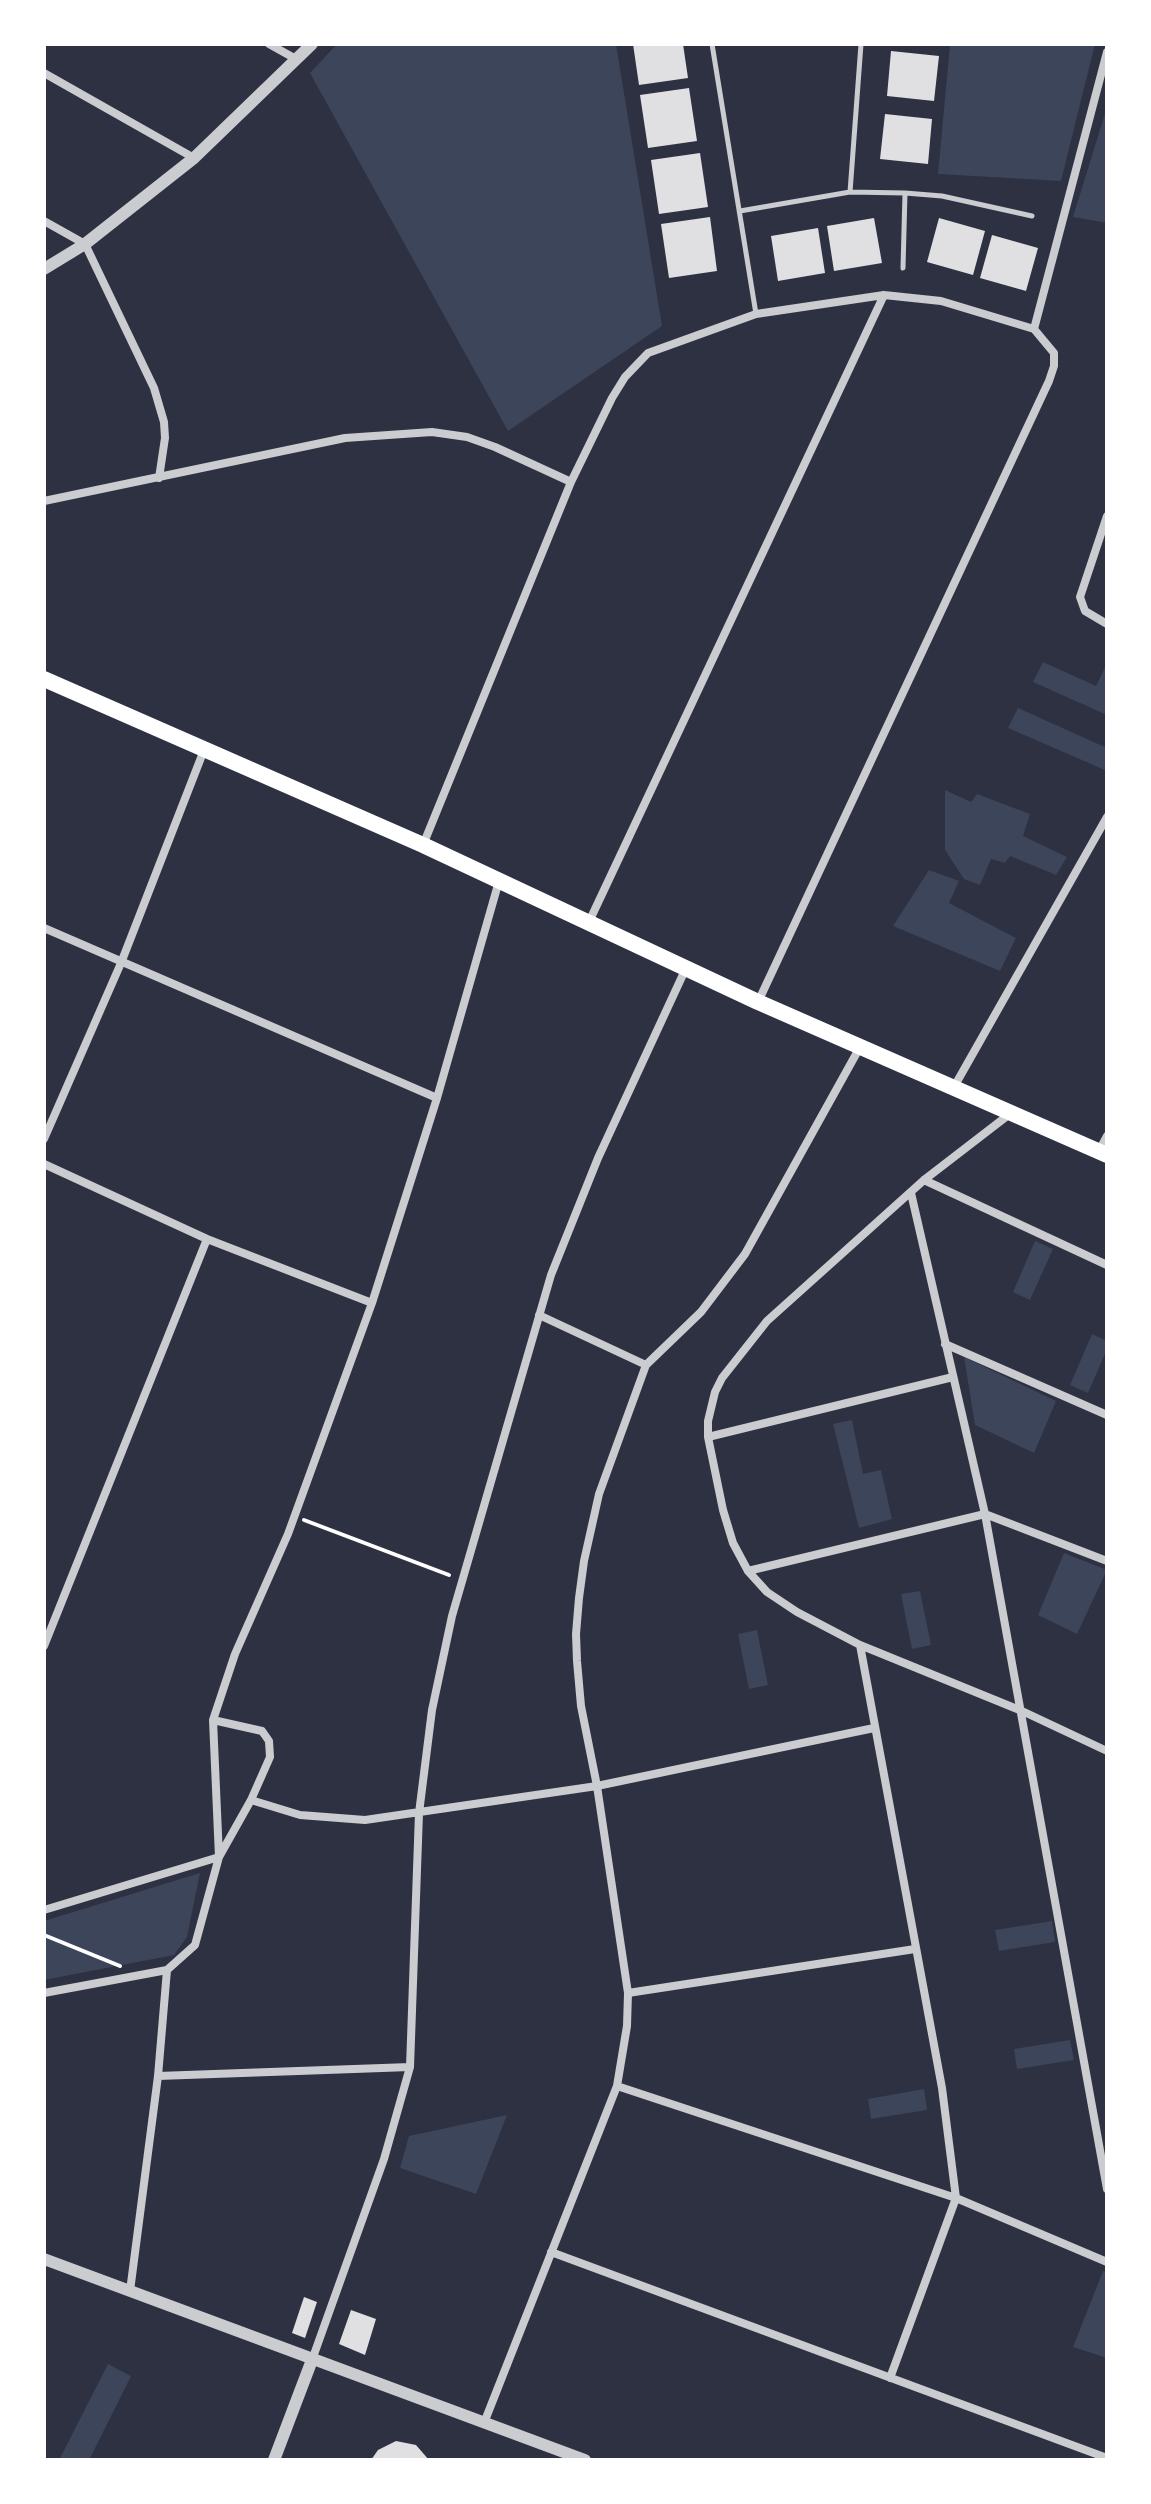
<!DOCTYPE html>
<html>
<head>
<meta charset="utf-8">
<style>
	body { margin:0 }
	#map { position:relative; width:1151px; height:2504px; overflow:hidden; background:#2d3142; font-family:"Titillium Web",sans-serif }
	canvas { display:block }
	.frame { position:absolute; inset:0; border:46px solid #fff; pointer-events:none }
</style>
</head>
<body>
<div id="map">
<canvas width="1151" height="2504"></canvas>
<div class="frame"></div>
</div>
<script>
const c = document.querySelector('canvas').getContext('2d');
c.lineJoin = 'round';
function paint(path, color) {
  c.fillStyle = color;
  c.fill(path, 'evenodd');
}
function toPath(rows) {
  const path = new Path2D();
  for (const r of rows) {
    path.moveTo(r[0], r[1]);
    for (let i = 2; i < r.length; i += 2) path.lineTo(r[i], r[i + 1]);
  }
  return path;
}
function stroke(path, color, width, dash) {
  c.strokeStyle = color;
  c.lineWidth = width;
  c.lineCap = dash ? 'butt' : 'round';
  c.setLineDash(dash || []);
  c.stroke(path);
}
const green = toPath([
	[337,44,616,44,662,326,508,431,310,73],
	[950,44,1095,44,1061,181,938,174],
	[1107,107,1107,223,1073,217],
	[1043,662,1096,686,1107,663,1107,715,1033,682],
	[1018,708,1107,748,1107,771,1008,728],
	[945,790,971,802,977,794,1030,814,1023,836,1067,857,1056,875,1010,856,1005,863,991,859,980,885,964,879,945,850],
	[929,870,959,881,949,903,1016,938,1000,971,893,926],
	[1035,1241,1053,1249,1030,1300,1013,1292],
	[1092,1334,1107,1341,1107,1349,1088,1393,1070,1385],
	[964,1357,1056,1401,1034,1453,975,1425],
	[852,1420,863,1474,881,1470,892,1519,859,1528,833,1424],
	[1064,1553,1107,1570,1077,1634,1038,1615],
	[920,1591,931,1645,912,1649,901,1594],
	[757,1630,768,1685,749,1689,738,1634],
	[200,1873,187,1937,174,1955,44,1980,44,1921],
	[1052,1921,1055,1942,999,1951,995,1930],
	[1070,2040,1074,2060,1017,2069,1014,2049],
	[924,2089,927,2110,871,2119,868,2099],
	[507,2115,476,2194,400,2168,409,2136],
	[1103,2271,1107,2273,1107,2358,1073,2347],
	[108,2364,131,2376,89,2460,59,2460]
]);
const building = toPath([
	[633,44,683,44,688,78,639,85],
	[891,51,939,56,934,101,887,96],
	[689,88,697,141,648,148,640,95],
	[885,114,932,119,928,164,880,159],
	[700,153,708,207,659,214,651,160],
	[710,217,717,271,669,278,661,224],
	[874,218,882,263,834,271,827,226],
	[939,218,985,231,973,275,927,262],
	[818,228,825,273,778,281,771,236],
	[992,235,1038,248,1026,291,980,278],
	[304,2297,317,2302,305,2338,292,2333],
	[351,2310,376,2319,365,2355,339,2344],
	[396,2441,416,2445,429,2460,371,2460,378,2450]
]);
const path = toPath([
	[304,1520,449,1575],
	[44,1935,120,1966]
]);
const service = toPath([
	[712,44,756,314],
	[850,192,861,44],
	[740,211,850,192,905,193,942,196,1032,216],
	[903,268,905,193]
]);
const minor = toPath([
	[269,44,296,59],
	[44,73,194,158],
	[44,221,85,244,154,388,164,422,165,438,159,478],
	[1034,329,1107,52],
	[44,501,345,438,432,432,467,437,495,447,571,482],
	[1107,516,1080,597,1085,611,1107,624],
	[423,845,571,482,612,398,625,377,648,353,756,314,884,295,941,301,1034,329,1054,353,1054,366,1049,381,758,1002],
	[588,924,884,295],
	[44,928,437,1098],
	[954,1087,1107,817],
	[1011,1113,924,1180,767,1321,722,1378,715,1392,708,1421,708,1437,723,1510,733,1543,748,1571,767,1592,797,1612,860,1645,1022,1711,1107,1751],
	[44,1139,121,963,204,750],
	[1099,1151,1107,1136],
	[44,1164,207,1239,372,1303],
	[924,1180,1107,1265],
	[911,1193,985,1514,1107,2189],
	[539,1315,646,1365],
	[945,1344,1107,1415],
	[708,1437,953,1377],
	[748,1571,985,1514,1107,1561],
	[860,1645,942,2088,956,2198,890,2378],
	[44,1646,207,1239],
	[251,1800,300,1815,365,1820,597,1786,874,1728],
	[44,1910,219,1857,213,1720,235,1654,288,1534,372,1303,437,1098,499,881],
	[44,1993,167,1970],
	[628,1993,915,1949],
	[158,2076,410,2067],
	[617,2086,956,2198,1107,2262],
	[551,2252,1107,2458],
	[130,2291,158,2076,167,1970,195,1945,219,1857,251,1800,270,1757,269,1741,262,1731,213,1720],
	[312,2360,384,2159,410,2067,419,1813,432,1710,452,1616,551,1275,598,1158,686,968],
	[484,2423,617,2086,627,2026,628,1993,597,1786,581,1706,577,1661,576,1634,579,1598,584,1561,599,1494,646,1365,701,1312,745,1254,860,1047]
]);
const tertiary = toPath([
	[44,269,85,244,194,158,312,44],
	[44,2259,585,2460],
	[274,2460,312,2360]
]);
const primary = toPath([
	[44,679,423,845,758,1002,1107,1155]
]);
paint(green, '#3c4559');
paint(building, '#e0e0e3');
stroke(path, '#fff', 4);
stroke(service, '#caccd0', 5);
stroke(minor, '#caccd0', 8);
stroke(tertiary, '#caccd0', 12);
stroke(primary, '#fff', 16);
</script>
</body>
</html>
